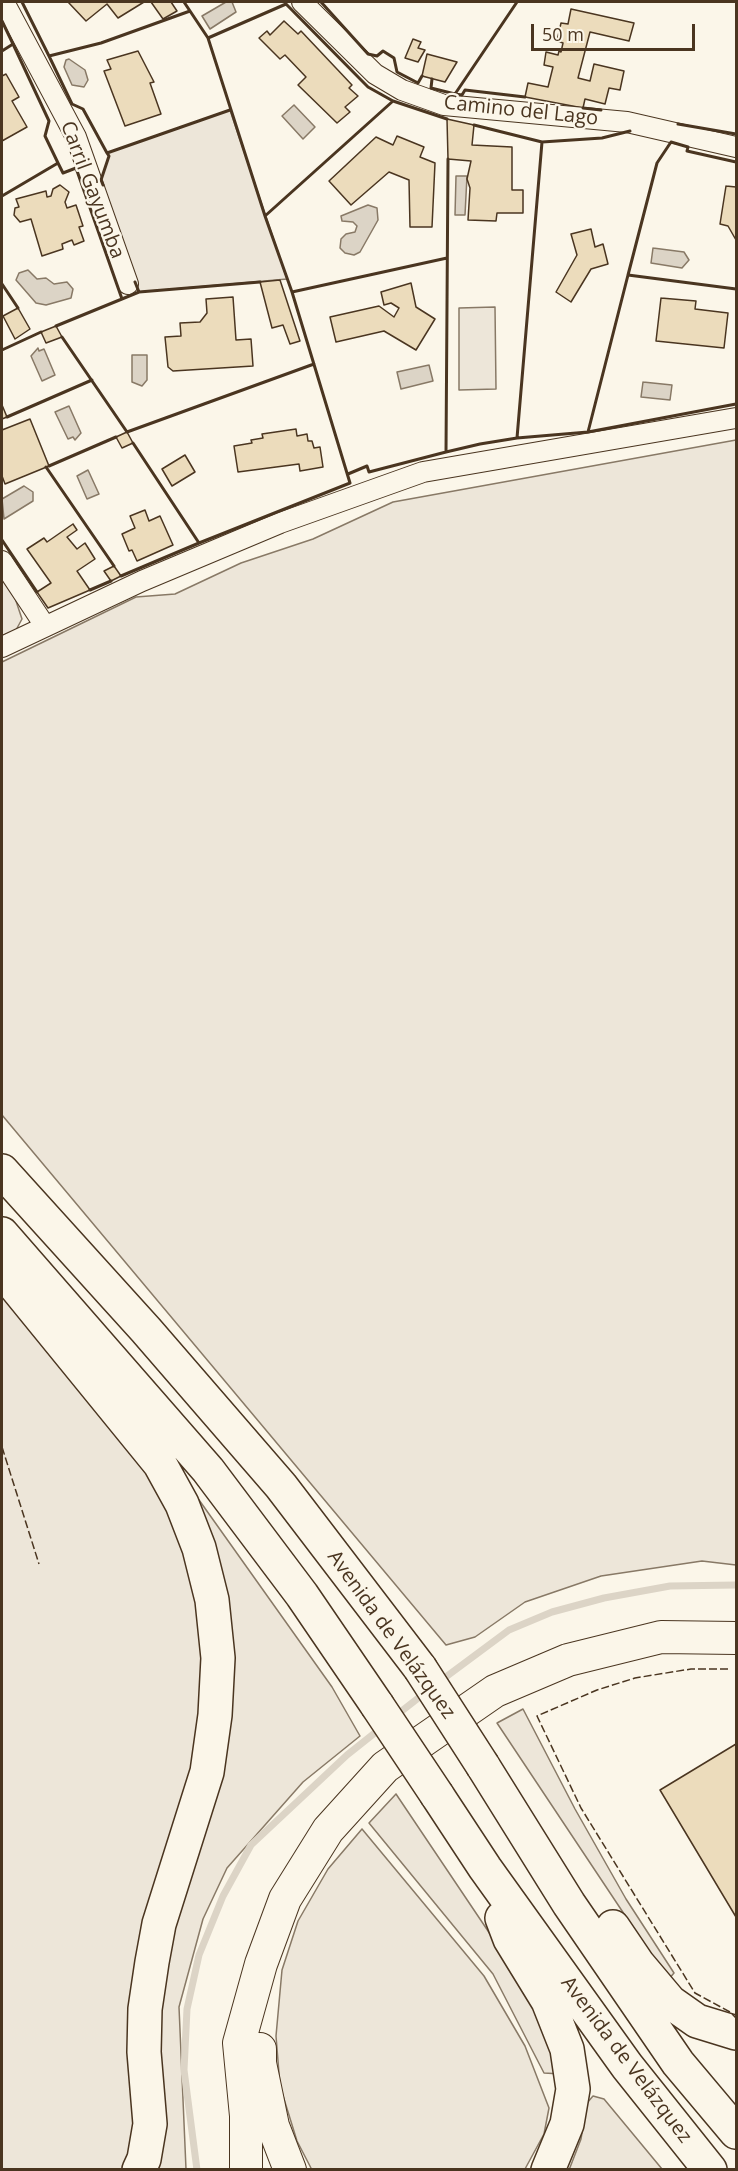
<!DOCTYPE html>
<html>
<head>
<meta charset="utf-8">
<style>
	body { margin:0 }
	#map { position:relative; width:738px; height:2171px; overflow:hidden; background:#fbf6e9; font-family:"Open Sans",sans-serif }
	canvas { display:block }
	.frame { position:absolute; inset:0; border:3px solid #4a3520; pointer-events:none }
	.scale { position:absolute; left:531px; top:24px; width:164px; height:27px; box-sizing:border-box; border:3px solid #4a3520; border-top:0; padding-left:8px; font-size:18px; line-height:21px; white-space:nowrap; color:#4a3520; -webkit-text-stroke:4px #fbf6e9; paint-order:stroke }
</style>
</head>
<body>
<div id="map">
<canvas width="738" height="2171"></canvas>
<div class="frame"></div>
<div class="scale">50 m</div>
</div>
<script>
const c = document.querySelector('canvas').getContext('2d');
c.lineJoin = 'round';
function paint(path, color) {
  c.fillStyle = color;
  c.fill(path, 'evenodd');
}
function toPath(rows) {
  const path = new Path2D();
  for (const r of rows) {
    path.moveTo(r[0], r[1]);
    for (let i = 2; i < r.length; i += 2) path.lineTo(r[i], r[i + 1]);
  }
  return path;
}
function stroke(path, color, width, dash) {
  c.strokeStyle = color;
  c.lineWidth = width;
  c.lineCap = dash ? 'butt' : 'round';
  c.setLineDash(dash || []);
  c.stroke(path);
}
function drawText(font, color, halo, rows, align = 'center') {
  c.font = font + ' "Open Sans",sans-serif';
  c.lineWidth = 4.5;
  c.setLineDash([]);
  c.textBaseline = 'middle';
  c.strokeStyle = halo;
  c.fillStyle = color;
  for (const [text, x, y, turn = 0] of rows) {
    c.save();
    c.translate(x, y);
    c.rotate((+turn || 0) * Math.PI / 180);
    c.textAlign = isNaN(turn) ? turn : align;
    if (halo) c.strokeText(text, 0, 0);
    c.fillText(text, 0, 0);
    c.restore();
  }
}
const green = toPath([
	[230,110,287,279,139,292,101,180,109,156,107,153,230,110],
	[495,307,496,389,459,390,459,308,495,307],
	[736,440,736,1565,702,1561,601,1576,525,1602,475,1637,446,1645,2,1115,2,662,136,597,175,594,241,563,313,539,393,502,736,440],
	[2,578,15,598,22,619,16,630,2,636,2,578],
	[2,1283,160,1482,200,1599,207,1684,138,2074,130,2169,2,2169,2,1283],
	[182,1476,332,1687,360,1736,303,1782,227,1868,203,1919,179,2007,186,2169,148,2170,157,1995,222,1747,182,1476],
	[523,1709,575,1809,626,1899,674,1973,668,1980,497,1723,523,1709],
	[396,1794,525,1986,561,2074,544,2073,493,1974,369,1823,396,1794],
	[362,1829,484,1976,525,2046,549,2108,544,2134,525,2169,312,2170,297,2141,280,2086,276,2036,282,1970,298,1921,328,1869,362,1829],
	[593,2096,604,2099,662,2169,569,2170,581,2139,587,2103,593,2096]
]);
const water = toPath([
	[226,2,232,2,236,12,210,29,202,16,226,2],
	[69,59,85,70,88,80,84,87,72,85,64,67,66,60,69,59],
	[294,105,315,127,303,139,282,116,294,105],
	[456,176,467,176,465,215,455,215,456,176],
	[368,205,377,208,378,220,360,252,354,255,345,253,340,248,341,239,346,234,355,232,357,226,353,222,342,221,341,216,368,205],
	[653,248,684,252,689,260,682,268,651,263,653,248],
	[28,270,37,279,46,278,54,284,67,282,73,289,71,298,46,305,36,303,16,280,19,273,28,270],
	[38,348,39,351,44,349,55,375,42,381,31,356,38,348],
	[132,355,147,355,147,380,142,386,132,382,132,355],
	[429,365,433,381,401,389,397,372,429,365],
	[643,382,672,385,670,400,641,397,643,382],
	[69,406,81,433,75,440,73,437,68,439,55,412,69,406],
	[88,470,99,494,87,499,77,476,88,470],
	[24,486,33,492,33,501,4,519,2,499,24,486]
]);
const stream = toPath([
	[439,1682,509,1630,552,1612,604,1598,670,1586,736,1585],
	[394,1717,426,1692],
	[197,2170,184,2070,187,2009,199,1955,223,1896,251,1845,347,1755,381,1728]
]);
const building = toPath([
	[68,2,144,2,118,18,107,4,86,21,68,2],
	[151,2,171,2,177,11,163,19,151,2],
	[571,9,634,23,629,41,590,32,578,78,590,81,594,64,624,71,620,90,609,88,605,104,585,99,583,108,525,97,528,83,548,87,553,67,544,65,546,52,558,55,559,51,561,52,563,43,557,41,561,23,568,24,571,9],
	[284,21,298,34,301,31,352,85,349,88,358,96,345,107,350,112,337,123,298,85,306,77,285,55,280,59,259,38,267,31,270,35,284,21],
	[413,39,421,42,418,48,425,50,418,62,405,58,413,39],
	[138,51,154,82,150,83,161,114,125,126,104,71,111,69,107,60,138,51],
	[427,54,457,62,445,82,422,76,427,54],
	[6,74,19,97,12,101,27,127,2,141,2,76,6,74],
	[447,119,474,125,472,145,512,147,512,190,523,190,523,213,497,213,496,221,468,220,470,188,467,179,471,161,448,159,447,119],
	[397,136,424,147,420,157,435,163,432,227,410,227,409,180,389,172,351,205,329,181,376,137,393,145,397,136],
	[60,185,69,192,65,202,67,208,76,205,83,226,79,227,84,241,74,245,72,240,62,244,63,249,42,256,31,219,20,222,14,215,15,208,19,207,16,199,46,191,47,197,51,196,53,189,60,185],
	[726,186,736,187,736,240,728,226,720,224,726,186],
	[591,229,595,247,603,244,608,264,591,269,571,302,556,292,577,255,571,234,591,229],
	[280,280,300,341,290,344,283,325,272,328,260,282,280,280],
	[411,283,416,307,435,319,416,350,384,331,336,342,330,317,379,306,394,317,399,308,391,303,384,305,381,292,411,283],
	[233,297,236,340,251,339,253,366,173,371,168,367,165,337,181,336,180,323,200,322,207,313,206,299,233,297],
	[661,298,696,301,695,309,728,313,724,348,656,341,661,298],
	[18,308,30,329,15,339,3,316,18,308],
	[56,326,62,337,46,343,41,332,56,326],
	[2,405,7,417,2,419,2,405],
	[30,419,49,466,5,484,2,476,2,430,30,419],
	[296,429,297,436,307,434,308,441,312,441,314,448,320,447,323,467,300,471,299,464,238,472,234,446,252,443,251,440,263,438,262,434,296,429],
	[127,432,133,443,122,448,116,437,127,432],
	[185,455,195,472,172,486,162,469,185,455],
	[145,510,149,521,160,516,173,545,137,561,132,550,129,551,122,534,135,528,130,516,145,510],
	[73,524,77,530,67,537,77,549,85,543,95,559,77,571,90,590,48,608,37,592,51,583,27,549,44,538,47,542,73,524],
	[114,566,121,576,111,581,104,571,114,566],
	[736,1744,736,1917,660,1790,736,1744]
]);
const street = toPath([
	[4,2,76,137,128,284],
	[302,2,375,74,402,90,444,105,627,122,736,147],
	[2,561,45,626],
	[2,647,142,581,280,523,423,472,736,418]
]);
const primary = toPath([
	[260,2049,260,2063,273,2126,290,2170],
	[246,2170,246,2116,239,2043,261,1964,285,1899,328,1830,385,1767,495,1691,568,1660,661,1637,736,1638]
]);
const highway = toPath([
	[2,1171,146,1330,281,1486,420,1668],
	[2,1234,208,1470,302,1595,377,1705],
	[2,1270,160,1464,182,1504,199,1548,212,1600,218,1658,215,1715,207,1772,159,1924,152,1962,145,2009,144,2052,150,2124,144,2159,139,2170],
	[483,1766,569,1904,678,2063,736,2132],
	[437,1795,485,1868,627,2066,710,2170],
	[502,1918,510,1939,548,2001,567,2049,573,2089,567,2124,548,2170],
	[613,1927,638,1964,670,2002,697,2021,736,2033]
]);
const highwayBridge = toPath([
	[420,1668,483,1766],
	[377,1705,437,1795]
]);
const fence = toPath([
	[2,1447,39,1564],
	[728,1669,691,1669,635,1678,597,1690,537,1716,581,1808,695,1993,730,2012,736,2018]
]);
const wall = toPath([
	[22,2,49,56],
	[184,2,190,11],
	[321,2,368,54,377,56,383,51,394,58,397,72,418,83,422,76],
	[2,21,13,44,2,51],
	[13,44,49,121,45,136,58,163],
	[432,79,431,88,455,94,517,2],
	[455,94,462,95,465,90,525,97],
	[583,108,601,110],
	[678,124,736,134],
	[474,125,542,142],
	[107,153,83,109,72,104,49,56,101,43,190,11,208,38],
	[448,159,446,452,480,444,517,438],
	[736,162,687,151,688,147,671,142,657,163,628,275,736,289],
	[103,185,101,180,109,156,107,153,230,110],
	[2,196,58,163,63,173,76,168,122,299],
	[265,216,208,38,286,4,368,87,393,101],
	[628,275,588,432,736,404],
	[135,282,139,292,260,282],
	[2,284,18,308],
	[292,292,265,216,393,101,447,119],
	[56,326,139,292],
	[62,337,127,432,314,364],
	[2,350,41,332],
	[7,417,92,380],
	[588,432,517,438,542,142,602,138,630,131],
	[49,466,116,437],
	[46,467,114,566],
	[348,474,367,466,369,472,446,452],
	[2,540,37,592],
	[199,543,350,483,292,292,447,258],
	[121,576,199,543,133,443],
	[90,590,111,581]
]);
const streetNames = [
	["Camino del Lago",521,111,6],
	["Carril Gayumba",92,190,69],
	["Avenida de Velázquez",391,1635,54],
	["Avenida de Velázquez",626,2060,53]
];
paint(green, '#ede6d9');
stroke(green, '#887966', 1.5);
paint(water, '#dcd4c6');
stroke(water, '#887966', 1.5);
stroke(stream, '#dcd4c6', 7);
paint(building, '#ecdcbc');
stroke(building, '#4a3520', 1.5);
stroke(street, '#4a3520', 22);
stroke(primary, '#4a3520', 34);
stroke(highway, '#4a3520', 36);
stroke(street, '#fbf6e9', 20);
stroke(primary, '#fbf6e9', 32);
stroke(highway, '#fbf6e9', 33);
stroke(highwayBridge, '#4a3520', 36, []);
stroke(highwayBridge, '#fbf6e9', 33);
stroke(fence, '#4a3520', 1.5, [8, 3]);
stroke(wall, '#4a3520', 3);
drawText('20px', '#4a3520', '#fbf6e9', streetNames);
</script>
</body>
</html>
